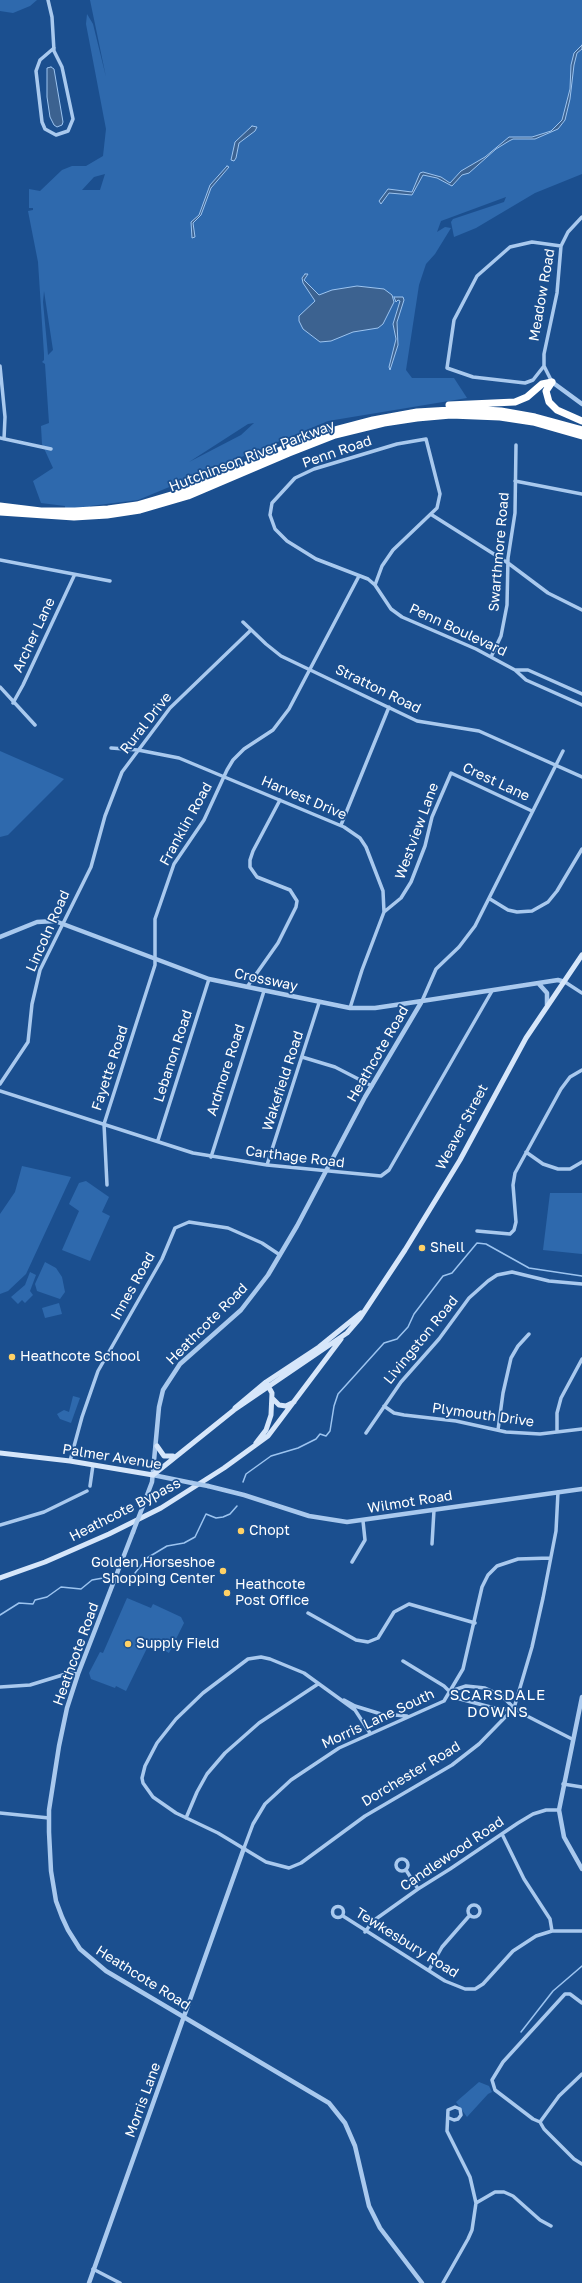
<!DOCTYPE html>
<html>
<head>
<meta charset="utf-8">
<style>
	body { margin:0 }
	canvas { display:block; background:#1b4f8f }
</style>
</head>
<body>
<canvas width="582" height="2283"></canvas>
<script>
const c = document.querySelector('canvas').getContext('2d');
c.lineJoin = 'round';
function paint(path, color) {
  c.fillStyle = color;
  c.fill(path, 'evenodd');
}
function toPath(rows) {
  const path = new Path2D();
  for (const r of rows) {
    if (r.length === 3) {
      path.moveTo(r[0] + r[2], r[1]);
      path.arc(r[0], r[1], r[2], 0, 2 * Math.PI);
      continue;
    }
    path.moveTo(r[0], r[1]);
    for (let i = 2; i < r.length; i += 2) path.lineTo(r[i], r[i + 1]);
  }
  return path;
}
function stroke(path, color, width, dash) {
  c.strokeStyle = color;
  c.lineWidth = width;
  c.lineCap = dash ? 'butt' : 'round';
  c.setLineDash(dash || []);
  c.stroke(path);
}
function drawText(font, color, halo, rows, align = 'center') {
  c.font = font + ' "Golos Text",sans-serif';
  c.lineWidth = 3.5;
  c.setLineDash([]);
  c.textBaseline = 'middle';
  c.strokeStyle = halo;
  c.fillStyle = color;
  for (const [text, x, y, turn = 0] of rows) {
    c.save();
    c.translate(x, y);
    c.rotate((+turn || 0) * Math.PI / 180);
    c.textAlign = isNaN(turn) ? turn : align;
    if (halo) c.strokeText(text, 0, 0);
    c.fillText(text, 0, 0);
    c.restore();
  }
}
const green = toPath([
	[0,0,37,0,30,6,13,13,0,11],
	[90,0,582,0,582,174,535,193,476,228,454,237,451,222,453,219,504,202,506,197,441,221,437,232,445,227,451,228,435,254,426,264,419,285,406,370,412,378,454,378,467,398,328,421,138,500,90,506,90,509,65,509,65,506,41,503,33,481,53,468,42,444,41,426,49,423,45,364,42,362,44,360,44,354,38,262,28,211,33,210,33,208,29,208,29,189,40,191,62,170,72,166,86,166,103,156,106,129,86,24,87,14,93,24,106,77],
	[105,174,100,190,82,190,94,177],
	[44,291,53,350,48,355,43,302],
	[254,423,241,435,189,462,248,424],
	[0,751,64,779,8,835,0,837],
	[22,1166,71,1177,26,1274,8,1291,0,1294,0,1214,15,1192],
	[86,1181,109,1197,102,1212,110,1216,90,1261,62,1250,79,1211,69,1204,79,1183],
	[550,1193,582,1193,582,1254,543,1250],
	[45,1262,56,1268,62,1277,65,1292,60,1299,37,1291,35,1284],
	[30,1272,36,1275,30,1291,33,1295,25,1303,22,1300,18,1304,11,1297,25,1285],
	[59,1303,62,1314,45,1318,42,1308],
	[73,1396,80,1398,71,1423,60,1419,57,1414,64,1410,69,1412],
	[127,1598,151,1608,153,1604,181,1617,184,1623,169,1653,150,1642,126,1691,116,1686,115,1688,91,1679,89,1673,100,1652,103,1653],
	[479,2082,489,2086,492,2092,488,2094,467,2117,456,2102]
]);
const water = toPath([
	[582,45,582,49,577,53,574,65,570,99,565,120,558,129,535,139,513,139,509,141,496,149,469,173,462,175,452,186,437,178,423,175,412,195,389,193,381,204,379,201,388,189,412,192,420,173,423,172,441,177,450,183,461,171,485,157,509,137,532,137,551,131,562,120,570,89,571,65,574,53,582,45],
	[51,67,54,69,63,122,62,125,57,127,54,125,50,117,47,97,47,68,51,67],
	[252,126,257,127,255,131,239,143,236,158,234,161,231,160,235,142,252,126],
	[227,166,229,167,211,188,201,215,193,223,195,237,192,238,191,222,199,215,210,185,227,166],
	[305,274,308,274,304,280,319,295,332,290,357,286,384,289,392,295,394,302,383,324,378,328,353,332,331,341,320,342,303,329,299,321,299,316,315,301,303,283,302,278,305,274],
	[394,297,403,297,404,300,397,322,398,345,390,370,389,367,396,339,393,324,400,301,398,300,396,302,394,297]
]);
const stream = toPath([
	[243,1482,246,1474,271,1456,298,1448,316,1439,320,1434,326,1436,330,1431,334,1406,338,1394,384,1343,397,1339,408,1327,414,1314,443,1276,452,1273,477,1243,486,1244,529,1268,582,1276],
	[135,1573,147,1558,167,1546,184,1543,195,1537,206,1514,216,1518,223,1517,230,1514,237,1506],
	[0,1615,19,1603,33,1604,35,1600,47,1597,61,1587,81,1589,92,1580,103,1578],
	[521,2032,553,1991,582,1966]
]);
const minor = toPath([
	[48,0,52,17,54,51,62,67,73,119,68,131,56,135,45,129,42,122,36,71,40,60,54,48],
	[0,366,5,417,4,439],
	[544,366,533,380,525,383,473,377,447,368,454,320,477,276,510,247,532,242,561,246],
	[552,382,544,366,544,354,557,293,561,246,568,232,582,217],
	[0,438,51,449],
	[515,481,582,494],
	[432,515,508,563,548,593,582,610],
	[0,560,110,581],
	[375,585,382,566,393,550,437,508,440,494,426,439,397,444,314,469,295,478,272,503,270,515,275,529,287,541,316,559,368,579,375,585,391,609,402,617,476,649,515,670,526,680,582,705],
	[243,622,266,644,281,656,417,721,479,731,582,777],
	[491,657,501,636,507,605,508,558,515,513,516,445],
	[515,670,528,670,582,694],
	[0,687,35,725],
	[13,703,23,685,74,576],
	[111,748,138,750,179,758,344,827,360,838,366,847,383,891,384,912,362,970,350,1008],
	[341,825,389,707],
	[490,899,508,910,517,912,532,911,548,902,557,891,582,849],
	[384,912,401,898,411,882,425,846,432,817,451,773,532,811],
	[565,982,582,993],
	[247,987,278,943,296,907,297,901,290,890,257,877,250,867,250,860,253,851,280,800],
	[422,1001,436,969,459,947,475,926,563,751],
	[302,1057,335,1067,372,1086],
	[0,1084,28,1042,32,1004,40,970,91,867,105,816,122,772,170,708,251,630],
	[0,1091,193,1153,267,1165,381,1176,389,1170,492,991],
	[158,1140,209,979],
	[526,1152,543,1164,558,1169,570,1169,582,1162],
	[211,1157,264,991],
	[267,1165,319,1003],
	[107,1185,104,1124,155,965,155,919,174,864,204,820,227,770,233,760,244,749,273,730,289,709,359,576],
	[477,1231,510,1234,514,1230,516,1222,513,1185,515,1173,561,1089,570,1077,582,1070],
	[384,1406,394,1413,404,1415,456,1421,506,1432,540,1434,582,1429],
	[498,1430,503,1393,511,1358,518,1346,529,1334],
	[557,1432,557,1413,561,1398,582,1359],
	[366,1433,401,1382,439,1339,469,1298,488,1281,497,1275,512,1272,549,1281,582,1284],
	[70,1461,82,1417,98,1371,162,1259,175,1228,189,1222,228,1228,262,1243,280,1255],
	[90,1486,93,1465],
	[0,1525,44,1512,87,1491],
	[432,1544,434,1510],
	[352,1562,365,1540,363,1521],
	[308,1613,356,1640,368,1642,378,1638,394,1612,409,1604,475,1623],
	[403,1661,444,1686,456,1698,502,1710,512,1708],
	[0,1687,30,1685,69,1673,78,1674],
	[451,1691,466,1686,485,1688,502,1696,514,1708,525,1715,572,1739],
	[344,1700,355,1706,381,1714,407,1716],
	[370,1733,355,1710,304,1673,270,1659,261,1657,248,1659,203,1693,176,1719,157,1743,145,1766,142,1778,143,1783,153,1797,176,1813,218,1833,266,1862,289,1868,301,1863,365,1816,452,1765,479,1744,514,1708,532,1647,543,1598,556,1531,558,1492],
	[563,1784,582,1787],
	[0,1813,49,1818],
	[186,1818,197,1792,207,1774,225,1753,259,1723,318,1684],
	[502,1834,524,1879,550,1919,552,1931],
	[244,1848,253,1824,265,1804,291,1780,339,1748,444,1701,463,1669,482,1587,488,1575,497,1566,518,1559,550,1558],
	[402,1865,6],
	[406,1870,418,1889],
	[474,1911,6],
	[338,1912,5.5],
	[343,1916,445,1981,465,1989,475,1989,483,1984,513,1951,536,1936,552,1931,582,1931],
	[365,1932,373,1921,418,1889,450,1869,518,1823,533,1814,546,1810,559,1810],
	[429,1970,442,1947,470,1915],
	[540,2122,533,2119,495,2090,492,2080,503,2062,565,1994,570,1994,582,2003],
	[540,2122,559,2096,582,2074],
	[540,2122,544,2129,574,2159,582,2164],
	[476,2203,495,2192,504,2192,513,2196,540,2220,551,2226],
	[93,2269,120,2283],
	[443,2283,468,2239,472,2230,476,2203,470,2177,447,2131,448,2110,455,2107,460,2109,461,2115,458,2119,454,2120,449,2118]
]);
const tertiary = toPath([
	[552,382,582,404],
	[0,937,37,922,55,921,209,979,350,1008,375,1008,422,1001,558,980,565,982],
	[539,984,547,993,547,1005],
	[153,1475,192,1483],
	[208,1486,244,1495,309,1516,347,1522,582,1489],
	[143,1506,152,1482,159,1407,163,1390,180,1364,241,1310,268,1275,297,1226,365,1097,422,1001],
	[133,1532,78,1674,67,1708,59,1746,49,1810,49,1832,51,1871,56,1901,62,1917,68,1930,80,1949,106,1971,329,2103,345,2123,355,2146,369,2206,380,2228,422,2283],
	[582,1697,559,1810,564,1837,582,1869],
	[89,2283,244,1848]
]);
const secondary = toPath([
	[272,1398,279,1405,286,1406,294,1402],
	[235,1408,266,1382,319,1347,361,1313],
	[256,1443,266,1430,271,1415,272,1393,267,1384],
	[157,1446,164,1456,173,1456],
	[0,1453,70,1461,153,1475,234,1410,347,1333,360,1318,405,1250,460,1160,526,1038,582,955],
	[0,1578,45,1562,109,1534,161,1508,224,1468,268,1436,341,1339]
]);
const motorway = toPath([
	[552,382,546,391,549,402,557,410,582,421],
	[449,405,515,402,527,397,542,384,552,382],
	[0,506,41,511,75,511,108,509,137,505,188,490,283,449,335,430,373,420,417,412,468,409,501,411,535,417,582,430],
	[0,512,74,517,107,515,140,510,188,496,289,453,335,435,384,423,417,418,451,415,500,417,533,422,582,436]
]);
const tertiaryBridge = toPath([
	[192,1483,208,1486],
	[133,1532,143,1506]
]);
const markers = [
	[422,1248,4,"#ffd166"],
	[12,1357,4,"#ffd166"],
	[241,1531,4,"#ffd166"],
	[223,1571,4,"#ffd166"],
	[227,1593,4,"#ffd166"],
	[128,1644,4,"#ffd166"]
];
const streetNames = [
	["Meadow Road",542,295,-80],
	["Penn Road",337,452,-19],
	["Hutchinson River Parkway",252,456,-21],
	["Swarthmore Road",499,552,-85],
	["Penn Boulevard",458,630,25],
	["Archer Lane",34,635,-65],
	["Stratton Road",378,689,26],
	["Rural Drive",146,723,-52],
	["Crest Lane",496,782,25],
	["Harvest Drive",304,798,23],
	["Franklin Road",186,824,-61],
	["Westview Lane",417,831,-70],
	["Lincoln Road",48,931,-66],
	["Crossway",266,980,12],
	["Heathcote Road",378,1054,-60],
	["Lebanon Road",173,1056,-72],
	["Fayette Road",110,1068,-72],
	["Ardmore Road",226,1070,-72],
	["Wakefield Road",283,1081,-72],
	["Weaver Street",462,1127,-62],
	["Carthage Road",295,1157,7],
	["Innes Road",133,1286,-61],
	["Heathcote Road",207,1324,-45],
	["Livingston Road",421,1340,-51],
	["Plymouth Drive",483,1415,8],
	["Palmer Avenue",112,1457,9],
	["Wilmot Road",410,1502,-9],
	["Heathcote Bypass",125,1510,-27],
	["Heathcote Road",76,1654,-70],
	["Morris Lane South",378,1719,-25],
	["Dorchester Road",411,1774,-31],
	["Candlewood Road",452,1854,-34],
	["Tewkesbury Road",407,1943,32],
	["Heathcote Road",143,1978,32],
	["Morris Lane",143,2100,-70]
];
const poiNames = [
	["Shell",430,1248],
	["Heathcote School",20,1357],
	["Chopt",249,1531],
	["Golden Horseshoe",215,1563,"right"],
	["Shopping Center",215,1579,"right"],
	["Heathcote",235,1585],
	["Post Office",235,1601],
	["Supply Field",136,1644]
];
const neighbourhoodNames = [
	["SCARSDALE",498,1695],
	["DOWNS",498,1712]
];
paint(green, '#2e69ad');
paint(water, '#3c6290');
stroke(water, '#9cc4f0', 1);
stroke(stream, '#9cc4f0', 1.5);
stroke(minor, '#a9c9ee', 3.5);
stroke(tertiary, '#a9c9ee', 4.5);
stroke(secondary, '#d6e6fa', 5);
stroke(motorway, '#fff', 7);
stroke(tertiaryBridge, '#a9c9ee', 4.5);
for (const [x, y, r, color] of markers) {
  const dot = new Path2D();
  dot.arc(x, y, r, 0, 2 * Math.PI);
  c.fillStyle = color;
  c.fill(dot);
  stroke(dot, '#1b4f8f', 1.5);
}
drawText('14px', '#fff', '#1b4f8f', streetNames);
drawText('14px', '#fff', '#1b4f8f', poiNames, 'left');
c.letterSpacing = '1px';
drawText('15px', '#fff', '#1b4f8f', neighbourhoodNames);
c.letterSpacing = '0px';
</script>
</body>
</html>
